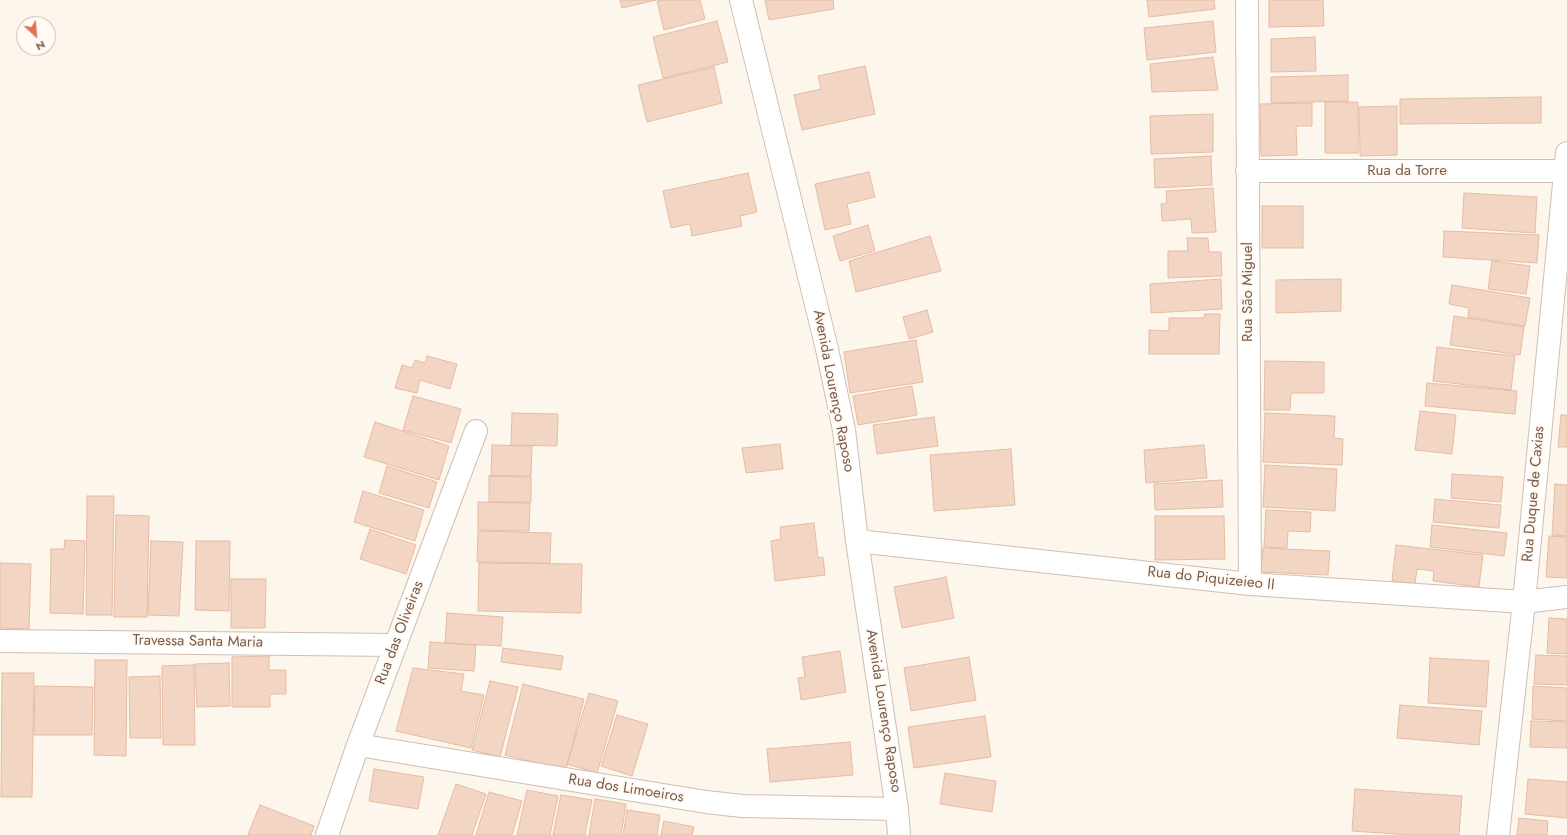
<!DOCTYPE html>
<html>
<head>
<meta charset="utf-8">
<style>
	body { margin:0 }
	#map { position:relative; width:1567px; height:835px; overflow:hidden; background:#fdf6ec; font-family:Jost,sans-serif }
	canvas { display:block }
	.north { position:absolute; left:16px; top:16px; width:40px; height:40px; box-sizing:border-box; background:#fffaf3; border:1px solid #cabbb1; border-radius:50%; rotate:154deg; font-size:11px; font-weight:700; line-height:16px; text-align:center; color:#7a5c4d }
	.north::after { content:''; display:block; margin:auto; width:14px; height:18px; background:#e76f51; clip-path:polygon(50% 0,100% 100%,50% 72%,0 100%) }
</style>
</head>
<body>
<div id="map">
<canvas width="1567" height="835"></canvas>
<div class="north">N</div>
</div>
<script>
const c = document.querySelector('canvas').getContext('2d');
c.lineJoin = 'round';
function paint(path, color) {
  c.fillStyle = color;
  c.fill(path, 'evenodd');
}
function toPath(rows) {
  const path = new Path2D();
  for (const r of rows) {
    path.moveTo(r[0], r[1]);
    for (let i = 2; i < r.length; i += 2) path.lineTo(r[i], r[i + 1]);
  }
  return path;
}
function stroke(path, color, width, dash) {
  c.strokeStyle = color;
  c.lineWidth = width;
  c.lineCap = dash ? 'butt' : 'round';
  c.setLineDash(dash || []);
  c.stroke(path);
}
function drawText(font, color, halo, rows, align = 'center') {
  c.font = font + ' Jost,sans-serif';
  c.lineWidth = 4;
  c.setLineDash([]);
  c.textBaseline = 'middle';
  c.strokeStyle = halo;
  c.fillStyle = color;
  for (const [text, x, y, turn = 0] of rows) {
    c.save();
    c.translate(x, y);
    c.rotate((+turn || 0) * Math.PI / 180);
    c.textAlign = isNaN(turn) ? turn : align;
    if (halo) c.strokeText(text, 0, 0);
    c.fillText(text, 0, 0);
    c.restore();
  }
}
const building = toPath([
	[620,0,656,0,622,8,620,0],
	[663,0,700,0,705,19,664,30,657,1,663,0],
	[765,0,833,0,834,9,769,20,765,0],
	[1147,0,1214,0,1215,9,1149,17,1147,0],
	[1269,0,1323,0,1324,26,1269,27,1269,0],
	[717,21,728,62,663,78,653,37,717,21],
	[1213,21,1216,52,1147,60,1144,28,1213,21],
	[1315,37,1316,71,1271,72,1271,39,1315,37],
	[1213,57,1218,90,1152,92,1150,64,1213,57],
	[865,66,875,114,802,130,794,95,821,89,818,76,865,66],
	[714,67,722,103,647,122,638,85,714,67],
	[1348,75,1348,101,1271,103,1271,77,1348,75],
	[1541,97,1541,123,1400,124,1400,99,1541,97],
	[1325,102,1358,102,1358,153,1325,153,1325,102],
	[1312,103,1312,126,1296,126,1297,155,1261,156,1260,104,1312,103],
	[1397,106,1397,155,1360,156,1359,107,1397,106],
	[1213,114,1213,152,1151,154,1150,116,1213,114],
	[1211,156,1212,185,1155,188,1154,159,1211,156],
	[869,172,875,197,847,204,851,224,825,230,815,184,869,172],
	[748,173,757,212,740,216,742,226,692,236,690,224,671,228,663,191,748,173],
	[1213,188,1216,232,1192,233,1191,219,1162,221,1161,204,1167,203,1166,191,1213,188],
	[1464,193,1537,197,1535,233,1462,228,1464,193],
	[1262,206,1303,206,1303,248,1262,248,1262,206],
	[868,225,875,251,840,261,833,236,868,225],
	[1444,231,1539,235,1537,263,1443,257,1444,231],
	[930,236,941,271,856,292,849,261,930,236],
	[1187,238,1208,238,1209,252,1221,252,1222,276,1168,278,1168,251,1188,251,1187,238],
	[1492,261,1530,266,1526,294,1488,289,1492,261],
	[1221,279,1222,309,1151,313,1150,284,1221,279],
	[1341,279,1341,311,1276,313,1276,280,1341,279],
	[1452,285,1530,298,1525,326,1468,317,1469,308,1449,304,1452,285],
	[927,310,933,332,909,339,903,317,927,310],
	[1205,314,1220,314,1219,354,1149,354,1149,330,1169,331,1169,318,1204,318,1205,314],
	[1454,316,1524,327,1520,355,1450,345,1454,316],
	[916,340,923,382,850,393,844,352,916,340],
	[1437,347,1515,356,1511,390,1433,381,1437,347],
	[427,356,457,364,450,389,420,380,417,393,395,388,402,365,412,368,415,360,425,363,427,356],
	[1265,361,1324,362,1324,393,1291,393,1290,410,1264,410,1265,361],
	[1427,383,1517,391,1515,414,1425,406,1427,383],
	[912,386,917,415,858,425,853,396,912,386],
	[413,396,461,409,451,443,403,430,413,396],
	[1420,411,1456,415,1452,454,1415,450,1420,411],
	[512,413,558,414,557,446,511,445,512,413],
	[1265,413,1335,416,1334,438,1343,439,1342,465,1263,462,1265,413],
	[1561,415,1567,415,1567,447,1558,447,1561,415],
	[934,417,938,446,877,454,873,425,934,417],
	[375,422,449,446,439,480,364,457,375,422],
	[780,444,783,469,746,473,742,448,780,444],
	[492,445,532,446,531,476,491,476,492,445],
	[1204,445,1207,478,1146,483,1144,450,1204,445],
	[1011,449,1015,505,934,511,930,455,1011,449],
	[1265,465,1337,469,1335,511,1263,507,1265,465],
	[387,466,437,482,429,508,379,493,387,466],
	[1452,474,1503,477,1501,502,1451,498,1452,474],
	[489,476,531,477,531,502,489,502,489,476],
	[1222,480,1223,507,1155,510,1154,484,1222,480],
	[1555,484,1567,485,1567,536,1552,535,1555,484],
	[363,491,424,510,415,541,354,522,363,491],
	[87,496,114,496,112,615,86,615,87,496],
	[1435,499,1501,505,1499,528,1433,522,1435,499],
	[478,502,530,503,529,531,478,530,478,502],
	[1266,510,1311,512,1310,532,1288,531,1287,548,1264,547,1266,510],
	[116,515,149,516,147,617,114,617,116,515],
	[1155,516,1224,516,1225,559,1155,560,1155,516],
	[814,523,818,558,823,557,825,575,775,581,771,541,781,539,780,527,814,523],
	[1432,525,1507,533,1504,556,1430,547,1432,525],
	[370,529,416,545,406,574,360,559,370,529],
	[478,531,551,533,550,563,477,562,478,531],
	[1549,536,1567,537,1567,578,1546,577,1549,536],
	[65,540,85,541,83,614,50,613,51,549,64,549,65,540],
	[151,541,183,542,179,616,148,615,151,541],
	[196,541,230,541,229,611,195,610,196,541],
	[1396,545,1483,555,1479,587,1433,581,1434,571,1417,569,1415,584,1392,581,1396,545],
	[1263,548,1330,551,1328,575,1261,572,1263,548],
	[0,563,31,564,29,629,0,628,0,563],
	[479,563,582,564,581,613,478,611,479,563],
	[946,577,954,618,902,628,894,587,946,577],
	[231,579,266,579,265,628,231,628,231,579],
	[447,613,503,617,501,646,445,643,447,613],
	[1549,618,1567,619,1567,654,1547,653,1549,618],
	[430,642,476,645,474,671,428,668,430,642],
	[503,648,563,656,561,670,501,662,503,648],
	[840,651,846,692,801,700,798,678,805,677,802,657,840,651],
	[1536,655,1567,656,1567,685,1534,684,1536,655],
	[269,656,269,670,286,670,286,694,270,694,270,707,232,707,232,657,269,656],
	[969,657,976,700,911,711,904,668,969,657],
	[1430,658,1489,661,1486,707,1428,703,1430,658],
	[95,660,127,660,126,756,94,755,95,660],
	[229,663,230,706,197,707,195,664,229,663],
	[194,665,195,745,163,745,162,666,194,665],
	[413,668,464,674,461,691,484,695,471,748,396,731,413,668],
	[2,673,34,673,32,797,1,797,2,673],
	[160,676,161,738,130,738,129,677,160,676],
	[490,681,518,687,500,757,472,750,490,681],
	[523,684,584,699,566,770,505,755,523,684],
	[35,686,93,687,92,735,34,735,35,686],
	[1533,686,1567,688,1567,721,1532,719,1533,686],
	[589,693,618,701,597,773,567,764,589,693],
	[1400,705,1482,711,1479,745,1397,738,1400,705],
	[617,715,648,724,632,776,601,766,617,715],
	[985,716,991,757,914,768,908,727,985,716],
	[1531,721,1567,722,1567,748,1530,747,1531,721],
	[850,742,853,775,770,782,767,749,850,742],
	[374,769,424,777,418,809,369,801,374,769],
	[945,773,996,781,992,812,940,804,945,773],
	[1528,779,1567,782,1567,818,1525,814,1528,779],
	[456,784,486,794,472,835,438,835,456,784],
	[1355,789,1462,796,1459,835,1412,835,1352,831,1355,789],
	[527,790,558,796,550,835,517,835,527,790],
	[489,792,522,801,512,835,476,835,489,792],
	[561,795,592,800,585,835,553,835,561,795],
	[595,799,626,804,621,835,589,835,595,799],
	[260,805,314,826,311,835,251,835,248,834,260,805],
	[627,810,660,815,657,835,623,835,627,810],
	[1519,818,1548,821,1547,835,1517,835,1519,818],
	[664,821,694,827,692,835,661,835,664,821]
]);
const minor = toPath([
	[741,0,827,349,844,430,857,541,897,809,899,835],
	[1247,0,1250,584],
	[1247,171,1567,171],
	[857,541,1250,584,1524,602,1567,597],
	[0,641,396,645],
	[358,745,706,802,742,806,897,809],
	[327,835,358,745,476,431],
	[1498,835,1524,602,1567,153]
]);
const streetNames = [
	["Rua da Torre",1407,171],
	["Rua São Miguel",1248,292,-90],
	["Avenida Lourenço Raposo",833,391,79],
	["Rua Duque de Caxias",1534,494,-85],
	["Rua do Piquizeieo II",1211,579,6],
	["Rua das Oliveiras",400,633,-69],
	["Travessa Santa Maria",198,642,1],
	["Avenida Lourenço Raposo",883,711,81],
	["Rua dos Limoeiros",626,789,9]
];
paint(building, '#f3d5c3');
stroke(building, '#e6bba3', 1);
stroke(minor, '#d1beb0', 24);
stroke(minor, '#fff', 22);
drawText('15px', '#7a5c4d', '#fffaf3', streetNames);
</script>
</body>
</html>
